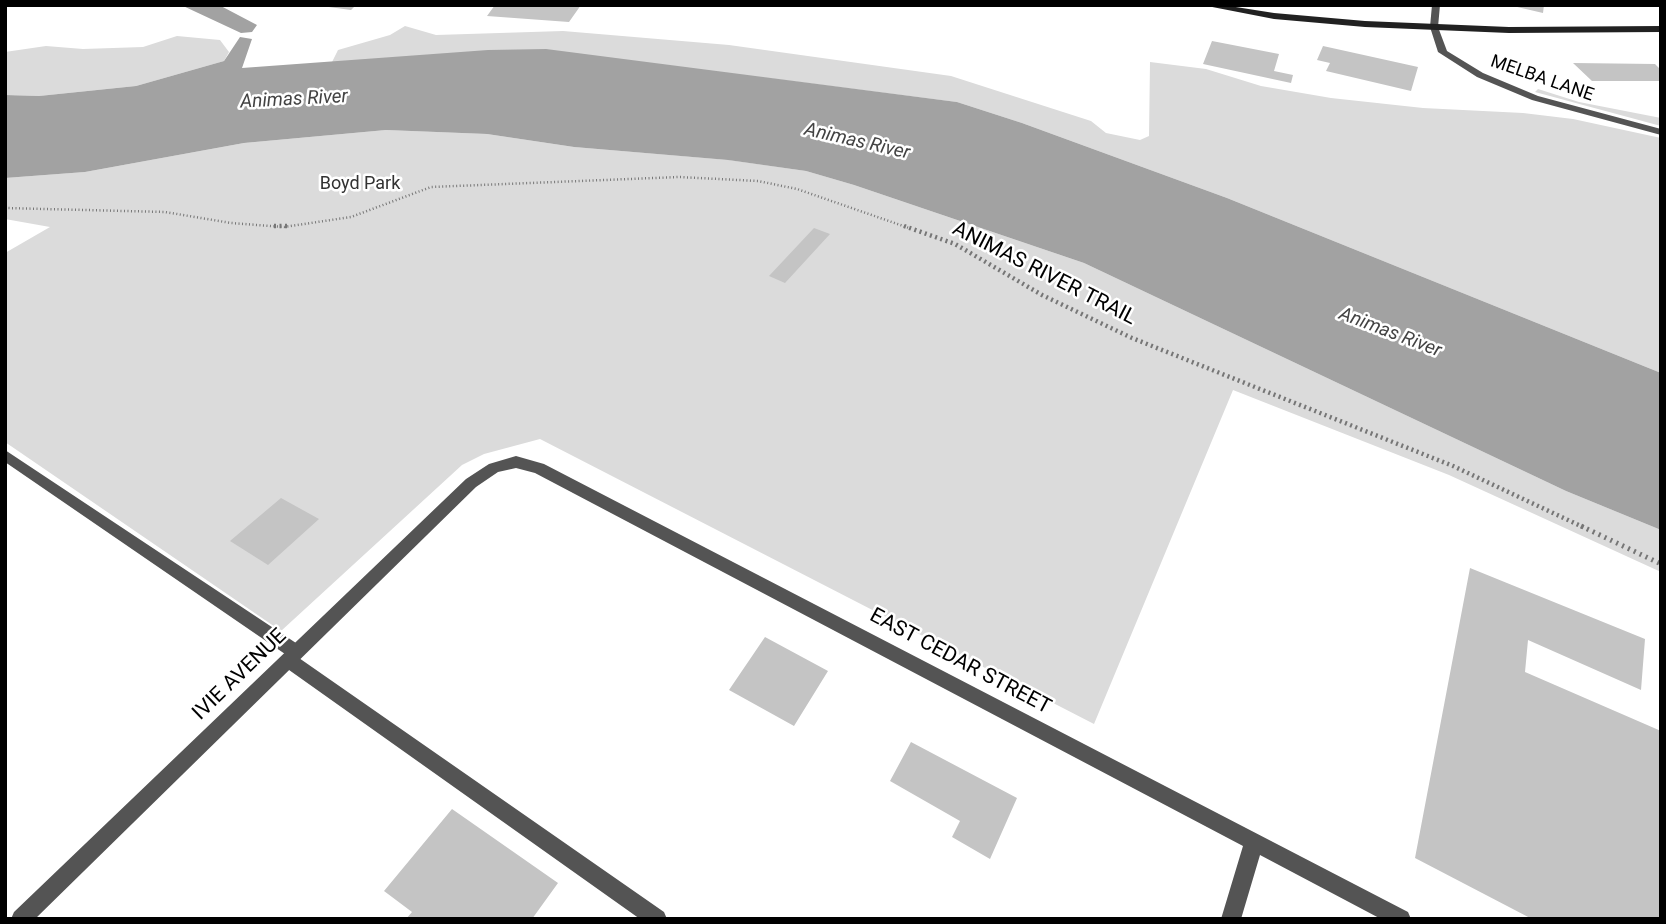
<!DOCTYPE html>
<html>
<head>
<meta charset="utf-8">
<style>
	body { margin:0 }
	#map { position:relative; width:1666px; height:924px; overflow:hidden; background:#fff; font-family:Roboto,sans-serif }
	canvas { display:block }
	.frame { position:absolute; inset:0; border:7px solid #000; pointer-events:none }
</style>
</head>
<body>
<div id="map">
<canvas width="1666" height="924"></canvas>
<div class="frame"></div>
</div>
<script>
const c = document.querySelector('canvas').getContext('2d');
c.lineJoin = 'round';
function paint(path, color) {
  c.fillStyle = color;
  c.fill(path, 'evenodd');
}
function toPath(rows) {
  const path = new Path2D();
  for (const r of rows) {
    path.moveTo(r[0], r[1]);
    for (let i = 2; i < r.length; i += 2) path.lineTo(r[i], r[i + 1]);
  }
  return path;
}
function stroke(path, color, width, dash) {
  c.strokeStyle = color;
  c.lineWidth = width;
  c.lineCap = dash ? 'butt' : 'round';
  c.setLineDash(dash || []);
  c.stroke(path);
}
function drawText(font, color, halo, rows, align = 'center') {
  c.font = font + ' Roboto,sans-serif';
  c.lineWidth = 5;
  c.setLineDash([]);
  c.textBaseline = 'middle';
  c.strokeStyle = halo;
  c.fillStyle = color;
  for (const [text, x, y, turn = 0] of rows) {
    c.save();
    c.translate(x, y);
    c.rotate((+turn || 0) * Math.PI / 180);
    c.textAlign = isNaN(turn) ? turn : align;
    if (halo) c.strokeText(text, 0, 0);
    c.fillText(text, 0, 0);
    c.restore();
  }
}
const green = toPath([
	[405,26,436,35,563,31,729,45,951,76,1091,121,1106,133,1140,140,1149,136,1150,62,1206,69,1261,86,1331,98,1423,108,1523,113,1573,119,1661,138,1661,373,1227,198,1022,123,957,102,695,69,332,62,338,50,390,35],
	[177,36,220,40,229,52,224,61,136,86,39,96,5,95,5,52,46,46,83,49,143,47],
	[1538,89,1579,102,1661,118,1661,126,1535,92],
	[386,130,487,134,574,147,729,160,806,171,854,185,1084,263,1566,491,1661,530,1661,572,1449,475,1233,390,1094,724,540,439,484,454,462,465,281,631,5,442,5,253,50,227,5,219,5,178,85,172,244,143]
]);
const water = toPath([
	[181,5,219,5,257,25,252,32,241,33],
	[240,37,252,39,242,68,488,50,546,49,957,102,1022,123,1227,198,1661,373,1661,530,1566,491,1084,263,854,185,806,171,728,160,574,147,487,134,386,130,244,143,85,172,5,178,5,95,39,96,136,86,224,61]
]);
const building = toPath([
	[314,5,356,5,351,10],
	[495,5,581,5,569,22,487,16],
	[1513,5,1544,5,1543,13,1513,6],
	[1212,41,1279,54,1274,71,1293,75,1291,83,1203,64],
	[1323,46,1418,67,1411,91,1326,71,1330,63,1317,60],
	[1573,63,1655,64,1661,70,1661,81,1592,81],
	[814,228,830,234,785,283,769,276],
	[281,498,319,519,268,565,230,541],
	[1470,568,1645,639,1641,690,1528,640,1525,672,1661,731,1661,919,1532,919,1415,858],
	[765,637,828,671,794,726,729,690],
	[911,742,1017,798,990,859,952,837,960,821,890,781],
	[452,809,558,883,532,919,406,919,412,912,384,891]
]);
const pathFar2 = toPath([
	[5,208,165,212,231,223,284,227,351,217,431,187,679,177,758,181,797,189,909,228]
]);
const pathFar1 = toPath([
	[274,226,289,226],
	[904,226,955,244,1042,295,1132,338,1453,466,1585,528]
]);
const path = toPath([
	[1581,526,1661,564]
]);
const lane = toPath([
	[5,450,302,647,304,652,299,658,664,912,667,919,640,919,282,665,280,660,285,654,5,462,5,450]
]);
const street = toPath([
	[1432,5,1440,5,1438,27,1447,51,1483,73,1538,96,1661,129,1661,135,1532,100,1477,77,1438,52,1430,27,1432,5],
	[516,456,544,464,1408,912,1411,919,1381,919,1260,855,1241,919,1221,919,1243,846,535,473,516,468,498,472,476,487,35,919,11,919,14,912,466,479,489,464,516,456]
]);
const secondary = toPath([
	[1202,5,1223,5,1274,13,1365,21,1509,27,1661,26,1661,32,1509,33,1365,27,1274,19,1202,5]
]);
const farStreetnames = [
	["MELBA LANE",1542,79,19]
];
const farParknames = [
	["Boyd Park",360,184]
];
const farWaternames = [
	["Animas River",294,100,-3],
	["Animas River",857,142,13],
	["Animas River",1390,333,21]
];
const streetNames = [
	["ANIMAS RIVER TRAIL",1044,274,27],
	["EAST CEDAR STREET",960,662,28],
	["IVIE AVENUE",240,675,-44]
];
paint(green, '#dbdbdb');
paint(water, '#a2a2a2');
paint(building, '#c4c4c4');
stroke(pathFar2, '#767676', 2.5, [1, 2.5]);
stroke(pathFar1, '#767676', 4.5, [2, 3.5]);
stroke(path, '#767676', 5, [2, 4.5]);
paint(lane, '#545454');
paint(street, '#545454');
paint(secondary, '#212121');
drawText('18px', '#000', '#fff', farStreetnames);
drawText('18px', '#323232', '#fff', farParknames);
drawText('italic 19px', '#434343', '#fff', farWaternames);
drawText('21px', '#000', '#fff', streetNames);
</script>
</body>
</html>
